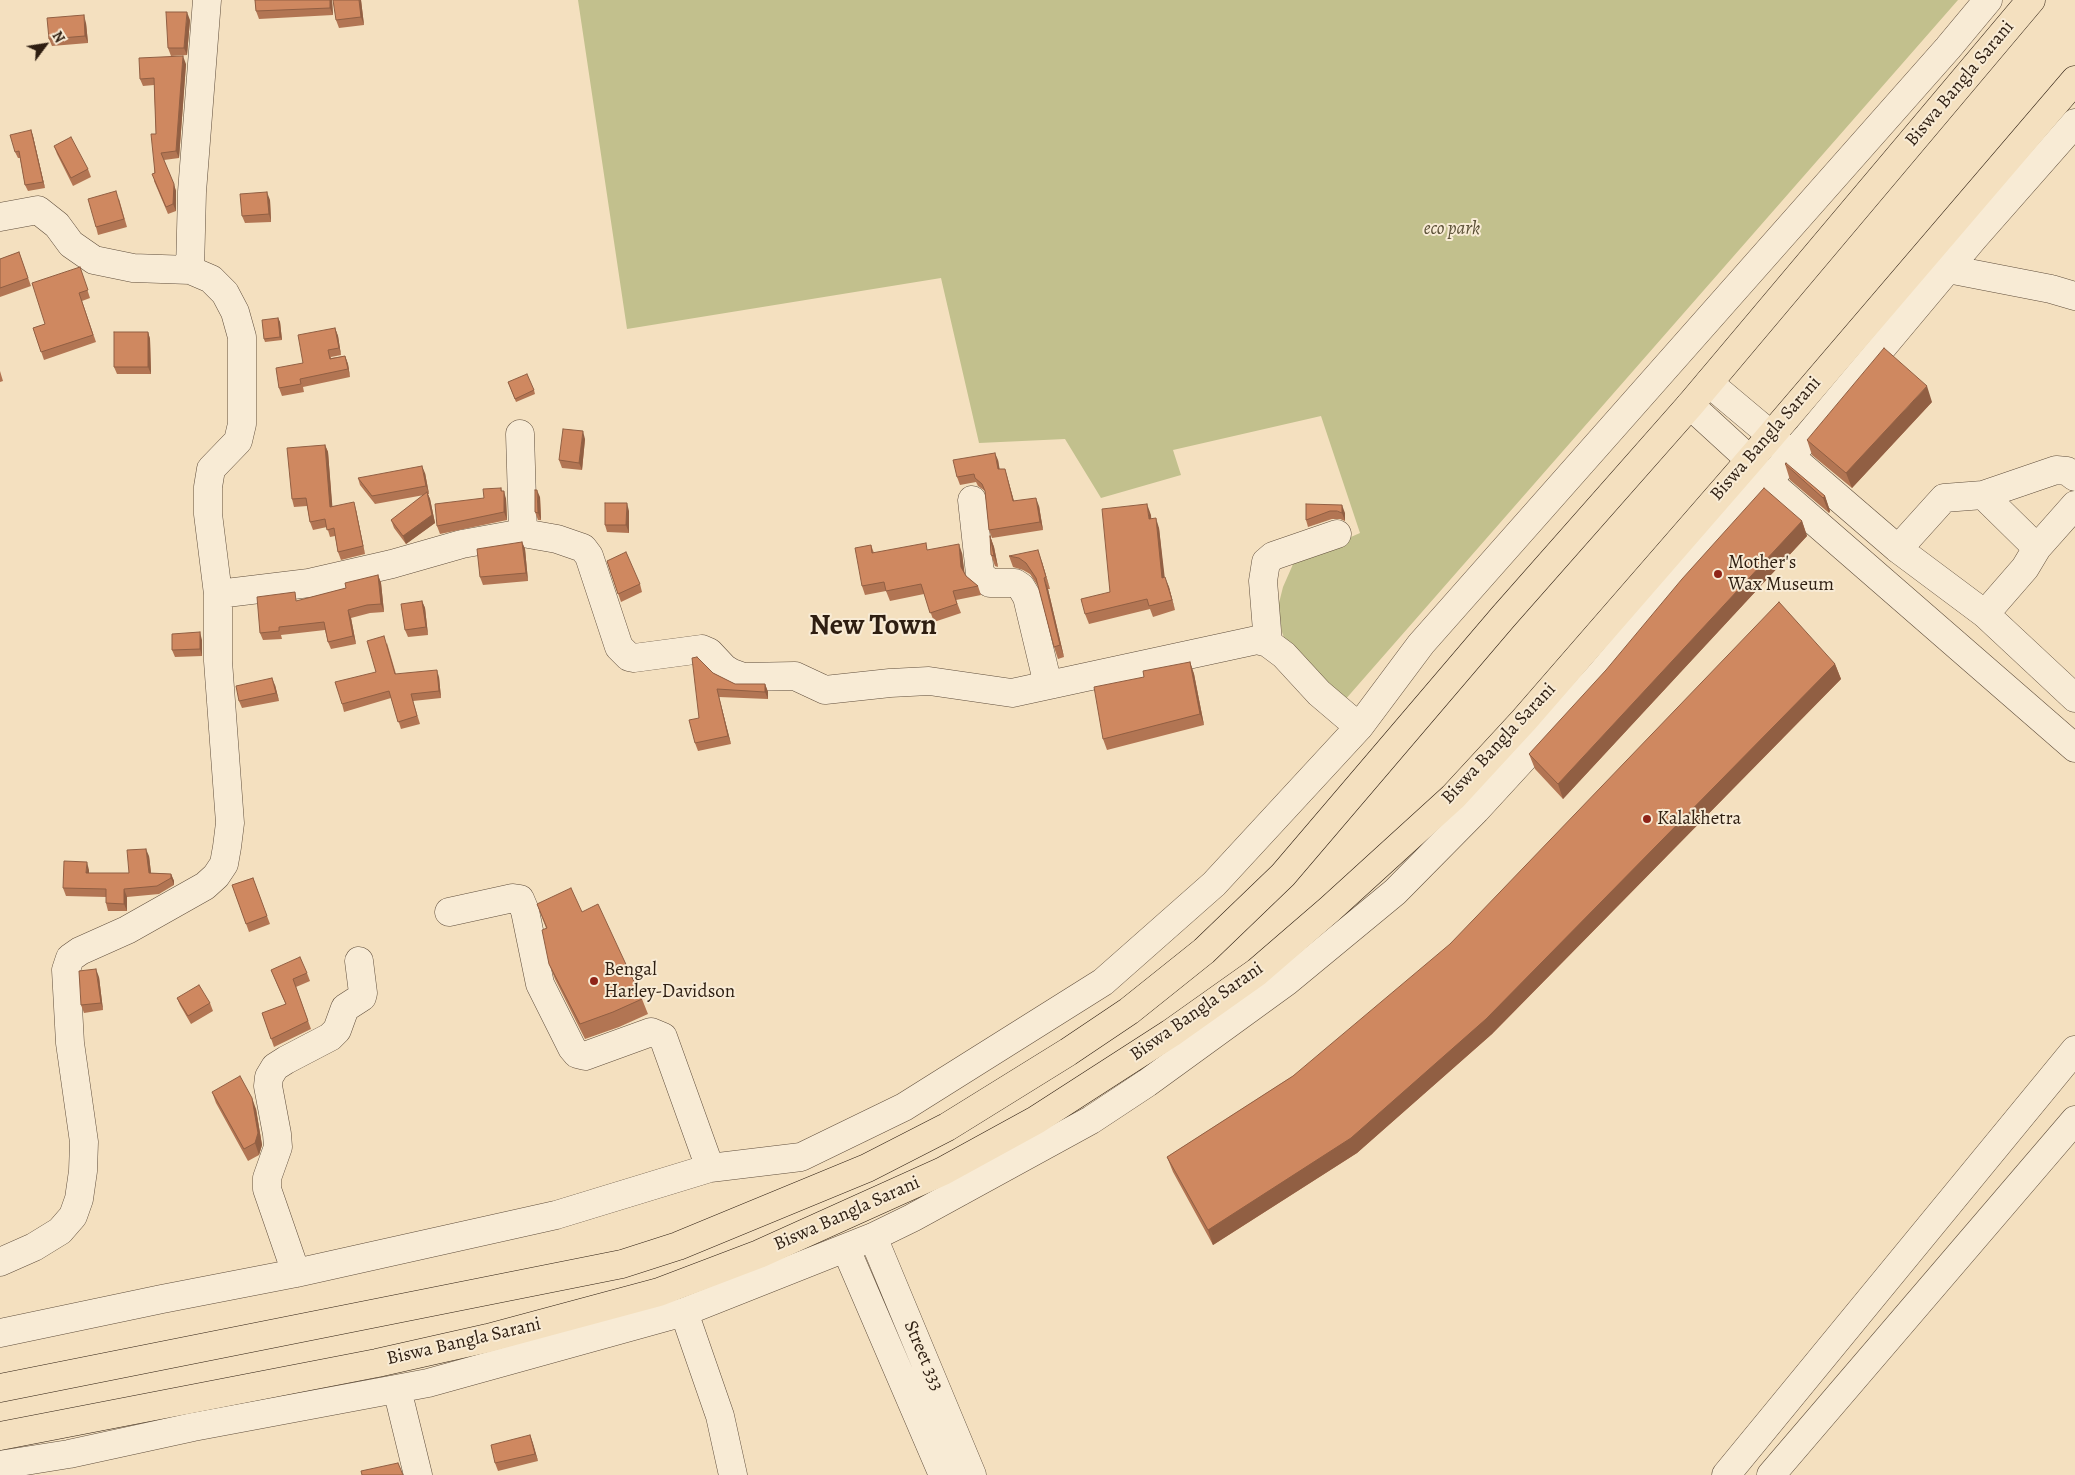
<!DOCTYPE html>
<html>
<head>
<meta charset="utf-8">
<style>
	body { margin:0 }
	#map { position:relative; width:2075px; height:1475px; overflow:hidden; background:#f4e0bf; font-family:Alegreya,serif }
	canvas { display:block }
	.north { position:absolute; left:20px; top:20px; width:50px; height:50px; -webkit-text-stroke:4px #f8ebd5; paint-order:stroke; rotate:59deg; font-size:14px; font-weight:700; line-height:20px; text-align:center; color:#2e1e11 }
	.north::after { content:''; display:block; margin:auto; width:18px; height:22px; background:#2e1e11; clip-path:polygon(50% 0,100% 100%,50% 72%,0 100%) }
</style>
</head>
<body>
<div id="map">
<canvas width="2075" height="1475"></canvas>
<div class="north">N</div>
</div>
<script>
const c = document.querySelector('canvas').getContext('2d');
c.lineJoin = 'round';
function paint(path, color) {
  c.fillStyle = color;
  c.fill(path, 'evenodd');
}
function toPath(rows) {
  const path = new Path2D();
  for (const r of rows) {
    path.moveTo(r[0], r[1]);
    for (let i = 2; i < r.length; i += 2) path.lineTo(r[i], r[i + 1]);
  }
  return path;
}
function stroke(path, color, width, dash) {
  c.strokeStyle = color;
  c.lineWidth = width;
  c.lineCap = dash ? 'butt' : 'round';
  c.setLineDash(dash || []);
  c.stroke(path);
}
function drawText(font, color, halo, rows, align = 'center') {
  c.font = font + ' Alegreya,serif';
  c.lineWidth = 4;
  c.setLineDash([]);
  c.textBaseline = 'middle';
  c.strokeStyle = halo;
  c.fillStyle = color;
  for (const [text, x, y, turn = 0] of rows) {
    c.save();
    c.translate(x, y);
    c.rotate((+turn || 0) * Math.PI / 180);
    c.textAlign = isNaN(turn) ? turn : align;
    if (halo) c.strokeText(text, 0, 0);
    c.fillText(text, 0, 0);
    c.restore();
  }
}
const green = toPath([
	[578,0,1958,0,1344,701,1291,657,1282,632,1278,607,1283,587,1294,562,1360,533,1321,416,1173,450,1181,475,1101,498,1065,439,979,443,941,278,627,329]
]);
const minor = toPath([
	[0,217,38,210,57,225,71,244,94,260,133,268,190,270],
	[1948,269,2051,289,2075,296],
	[1709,383,1771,435,1790,456,1898,549,1985,614,2075,698],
	[1690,405,1750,460,1768,481,2075,748],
	[520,434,523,533],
	[1983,495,2037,548],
	[972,500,980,574,990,583,1015,583,1021,587,1027,597,1048,685],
	[1898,549,1944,498,1983,495,2056,470,2067,471,2075,477],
	[218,594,309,583,392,564,462,544,523,533,557,539,583,548,589,556,619,647,629,657,634,658,702,649,709,652,724,668,732,673,743,677,795,676,825,690,890,683,929,681,1012,693,1257,640,1268,643,1284,655,1319,693,1359,727],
	[1985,614,2025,568,2037,548,2075,505],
	[1268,643,1263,581,1266,562,1273,556,1337,534],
	[449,912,513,898,520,899,525,911,540,984,572,1048,577,1054,585,1056,651,1032,663,1037,710,1168],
	[873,1237,972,1475],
	[846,1249,943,1475],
	[0,1262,34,1247,60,1231,73,1216,79,1199,83,1171,84,1142,70,1043,66,970,70,958,80,951,127,930,205,886,216,876,224,864,227,847,230,823,218,661,218,594,208,514,208,487,211,469,238,441,242,424,242,337,235,312,225,293,211,279,190,270,192,192,207,0],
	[296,1273,267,1189,267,1178,278,1147,277,1134,268,1086,269,1077,275,1067,286,1060,330,1037,337,1030,345,1008,362,997,363,993,359,961],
	[684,1312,720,1416,733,1475],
	[0,1333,162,1299,296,1273,556,1215,710,1168,801,1157,904,1107,1103,982,1214,884,1359,727,1421,644,1948,48,1988,0],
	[397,1389,418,1475],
	[0,1465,69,1454,193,1427,428,1383,684,1312,873,1237,912,1218,1091,1120,1147,1083,1286,982,1395,892,1476,810,1600,675,1676,584,1808,436,1973,239,2075,123],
	[1726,1475,2075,1050],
	[1771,1475,2075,1120]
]);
const major = toPath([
	[0,1388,622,1264,678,1246,867,1168,947,1127,1068,1052,1129,1011,1204,951,1283,875,1503,617,1690,405,2031,0],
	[0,1436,377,1363,488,1338,659,1292,759,1254,943,1171,1036,1120,1171,1033,1257,972,1330,909,1453,797,1524,720,1750,460,2075,80]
]);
const wall = toPath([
	[255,0,332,0,333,15,259,19,256,11],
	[361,0,364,25,339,28,336,20],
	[190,20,187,55,171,56,168,48],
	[86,23,88,43,52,46,49,39],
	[186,64,179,158,164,160,176,191,176,211,168,214,154,181,156,134,154,85,143,86,140,79],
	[31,130,33,136,45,188,28,191,25,185,20,158,18,158,15,152],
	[54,146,88,169,91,177,73,186,57,154],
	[119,199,127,227,98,235,96,227],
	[270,200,271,222,245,223,242,216],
	[19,252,31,286,0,297,0,259],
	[80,267,90,298,82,301,96,342,44,360,33,328,45,324],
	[278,318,280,322,282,340,265,342,264,339],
	[335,328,338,336,341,355,331,357,331,358,345,356,348,364,350,377,303,387,304,392,282,396,279,388],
	[148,332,150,339,151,374,117,374,114,367],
	[0,371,3,381,0,382],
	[508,382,534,390,535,394,516,402],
	[1932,402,1852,488,1812,455,1807,440],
	[585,439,582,470,562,468,559,460],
	[325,445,328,452,332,506,356,510,365,554,341,560,338,552,335,536,330,537,327,527,313,530,310,522,307,506,294,507,292,499],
	[998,460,999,469,1005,469,1014,501,1039,506,1043,530,992,538,989,530,985,491,978,486,976,482,960,485,957,477],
	[1785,464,1825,496,1830,511,1829,513,1790,480],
	[425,473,429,494,428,494,430,499,435,523,406,544,394,528,391,520,424,495,375,504,360,485,358,478],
	[502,491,506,499,507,520,440,534,437,526,484,498],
	[540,497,541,520,538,520,535,512],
	[1306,504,1345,513,1345,521,1340,519,1332,519,1308,527,1306,520],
	[629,511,629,533,607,532,605,525],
	[1151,515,1151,519,1159,528,1164,577,1169,587,1175,610,1153,617,1150,609,1089,624,1085,614,1110,592],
	[1802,521,1807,536,1563,799,1535,769,1529,754],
	[990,536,994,547,998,567,995,566,991,555],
	[522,542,525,549,528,581,483,585,480,577],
	[871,545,874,553,928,550,962,553,964,573,966,576,978,586,981,595,956,600,961,613,934,622,924,594,890,601,886,591,865,595,862,586],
	[1009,556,1042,562,1050,589,1048,589,1064,657,1058,659,1054,647,1038,586,1030,574,1023,570,1013,567],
	[607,561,640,584,642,592,621,602],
	[378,575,381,583,384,612,370,613,351,618,356,644,331,649,328,642,325,630,281,635,282,639,263,640,260,633,298,601,346,588],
	[422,601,425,608,428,635,408,637,405,630],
	[202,640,202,656,175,657,172,650],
	[387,643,396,674,439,677,441,698,413,701,420,724,401,729,391,698,344,712,342,704,376,672],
	[1190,662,1194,674,1204,725,1107,750,1103,739,1144,677],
	[1835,664,1841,679,1492,1034,1357,1153,1213,1245,1173,1172,1167,1157,1293,1076],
	[713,673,735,684,765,684,768,692,768,699,719,697,731,744,698,751,695,743,699,718],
	[275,685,279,701,242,708,239,701],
	[149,856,151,873,171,874,174,881,174,885,159,894,127,897,127,911,108,911,106,903,106,897,66,896,63,888,89,870,89,873,129,873],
	[253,878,270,924,249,932,232,885],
	[537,904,582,912,642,999,648,1014,619,1027,585,1039,555,979,549,964,546,928],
	[271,970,307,973,310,981,296,987,311,1029,274,1047,262,1013,286,1005],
	[99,977,103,1010,84,1013,81,1005],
	[177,998,210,1003,213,1011,191,1024,180,1005],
	[212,1092,256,1109,262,1145,259,1155,248,1161,216,1103],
	[530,1435,538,1461,498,1471,495,1463]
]);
const shadedWall = toPath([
	[330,0,332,0,333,15,330,8],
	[359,0,361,0,364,25,361,17],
	[187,12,190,20,187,55,184,48],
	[84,15,86,23,88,43,85,36],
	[183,56,186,64,179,158,176,151],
	[31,130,33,136,45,188,43,182],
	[174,184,176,191,176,211,173,204],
	[267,192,270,200,271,222,269,214],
	[278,318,280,322,282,340,280,337],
	[335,328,338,336,341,355,339,348],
	[148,332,150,339,151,374,148,367],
	[345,356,348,364,350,377,348,369],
	[1927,386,1932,402,1852,488,1846,473],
	[583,431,585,439,582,470,579,463],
	[325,445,328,452,333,514,330,507],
	[995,453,998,460,1001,476,998,469],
	[422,466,425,473,429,494,426,486],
	[1005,469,1007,476,1016,509,1013,501],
	[501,488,504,495,504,491,506,499,507,520,504,512],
	[537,490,540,497,541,520,538,513],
	[427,492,430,499,435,523,406,544,403,536],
	[1825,496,1830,511,1829,513,1823,498],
	[1036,498,1039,506,1043,530,1040,522],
	[354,502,356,510,365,554,363,546],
	[627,503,629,511,629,533,626,525],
	[1147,504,1151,515,1152,529,1149,519],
	[1342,505,1345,513,1345,521,1342,513],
	[1156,518,1159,528,1166,588,1162,578],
	[1802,521,1807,536,1563,799,1558,784],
	[990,536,994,547,998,567,994,556],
	[522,542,525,549,528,581,526,573],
	[959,544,962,553,965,576,961,567],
	[1038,550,1042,562,1050,589,1046,577],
	[378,575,381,583,384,612,381,604],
	[1165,577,1169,587,1175,610,1172,600],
	[1044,578,1048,589,1064,657,1060,645],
	[422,601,425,608,428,635,426,627],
	[348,610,351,618,356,644,353,636],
	[200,632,202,640,202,656,200,649],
	[1190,662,1194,674,1204,725,1200,714],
	[1835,664,1841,679,1492,1034,1357,1153,1213,1245,1208,1230],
	[437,670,439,677,441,698,439,691],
	[272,678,275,685,279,701,276,693],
	[765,684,768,692,768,699,765,692],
	[717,689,719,697,731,744,728,736],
	[146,849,149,856,152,881,149,873],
	[87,862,89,870,89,880,86,873],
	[171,874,174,881,174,885,171,878],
	[124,889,127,897,127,911,124,904],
	[96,969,99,977,103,1010,101,1003],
	[252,1098,256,1109,262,1145,259,1155,255,1143],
	[530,1435,533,1443,538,1461,535,1454]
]);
const building = toPath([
	[255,0,330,0,330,8,256,11,255,0],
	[333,0,359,0,361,17,336,20,333,0],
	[166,12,187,12,184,48,168,48,166,12],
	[84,15,85,36,49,39,47,18,84,15],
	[183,56,176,151,161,153,174,184,173,204,166,207,152,174,155,173,151,134,156,134,154,78,140,79,139,58,183,56],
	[31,130,43,182,25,185,19,151,15,152,10,135,31,130],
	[71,137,88,169,71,178,54,146,71,137],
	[116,191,124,219,96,227,88,199,116,191],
	[267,192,269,214,242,216,240,194,267,192],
	[19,252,28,278,0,288,0,259,19,252],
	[80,267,88,290,79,293,93,335,41,352,33,328,45,324,32,283,80,267],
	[278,318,280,337,264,339,262,320,278,318],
	[335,328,339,348,328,350,330,359,345,356,348,369,300,379,301,384,279,388,276,368,303,363,298,335,335,328],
	[114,332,148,332,148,367,114,367,114,332],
	[1884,348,1927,386,1846,473,1807,440,1884,348],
	[527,374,534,390,515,399,508,382,527,374],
	[563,429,583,431,579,463,559,460,563,429],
	[325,445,330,507,354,502,363,546,338,552,334,528,327,530,325,519,310,522,306,498,292,499,287,448,325,445],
	[995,453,998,469,1005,469,1013,501,1036,498,1040,522,989,530,985,491,982,484,975,478,974,474,957,477,953,460,995,453],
	[1786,463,1825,496,1823,498,1785,464,1786,463],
	[422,466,426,486,372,496,358,478,422,466],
	[501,488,501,491,504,491,504,512,437,526,435,504,484,498,483,489,501,488],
	[1764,488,1802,521,1558,784,1529,754,1606,670,1682,579,1764,488],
	[535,490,537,490,538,513,535,512,535,490],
	[427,492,432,515,403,536,391,520,427,492],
	[605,503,627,503,626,525,605,525,605,503],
	[1147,504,1149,519,1156,518,1162,578,1165,577,1172,600,1149,606,1147,599,1085,614,1081,599,1110,592,1102,509,1147,504],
	[1306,504,1342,505,1342,513,1337,511,1330,511,1306,520,1306,504],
	[990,536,994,556,991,555,990,536],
	[522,542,526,573,480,577,477,549,522,542],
	[926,543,927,550,959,544,961,567,966,576,978,586,953,591,957,604,930,613,921,584,886,591,884,582,862,586,855,548,871,545,872,553,926,543],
	[1038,550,1046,577,1044,578,1060,645,1054,647,1036,578,1026,563,1019,558,1009,556,1038,550],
	[626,552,640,584,618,594,607,561,626,552],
	[378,575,381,604,367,605,348,610,353,636,328,642,324,622,279,627,279,631,260,633,257,597,295,592,296,601,346,588,345,583,378,575],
	[422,601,426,627,405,630,401,604,422,601],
	[1779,602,1835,664,1486,1019,1351,1138,1208,1230,1167,1157,1293,1076,1450,944,1779,602],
	[200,632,200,649,172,650,172,634,200,632],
	[384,636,395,674,437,670,439,691,411,694,417,716,398,722,389,691,342,704,335,682,376,672,367,641,384,636],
	[697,657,713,673,735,684,765,684,765,692,717,689,728,736,695,743,689,720,699,718,692,658,697,657],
	[1190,662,1200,714,1103,739,1094,687,1144,677,1143,671,1190,662],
	[272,678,276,693,239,701,236,686,272,678],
	[146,849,149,873,171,874,171,878,157,886,124,889,124,904,106,903,106,889,63,888,64,861,87,862,86,873,129,873,127,850,146,849],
	[253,878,267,916,246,924,232,885,253,878],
	[571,888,582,912,598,904,642,999,613,1012,580,1024,549,964,542,930,547,928,537,904,571,888],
	[300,957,307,973,293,979,308,1021,271,1039,262,1013,286,1004,271,970,300,957],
	[96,969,101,1003,81,1005,79,971,96,969],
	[199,985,210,1003,188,1016,177,998,199,985],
	[240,1076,252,1098,258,1133,255,1143,244,1149,212,1092,240,1076],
	[530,1435,535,1454,495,1463,491,1445,530,1435],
	[398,1463,403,1475,362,1475,361,1471,398,1463]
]);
const markers = [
	[1718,574,5,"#8f2418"],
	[1647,819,5,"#8f2418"],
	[594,981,5,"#8f2418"]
];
const streetNames = [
	["Biswa Bangla Sarani",1960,84,-50],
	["Biswa Bangla Sarani",1766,439,-49],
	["Biswa Bangla Sarani",1499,744,-47],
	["Biswa Bangla Sarani",1197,1012,-35],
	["Biswa Bangla Sarani",847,1214,-24],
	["Biswa Bangla Sarani",464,1342,-13],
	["Street 333",923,1356,67]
];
const parkNames = [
	["eco park",1452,229]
];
const poiNames = [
	["Mother's",1728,563],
	["Wax Museum",1728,585],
	["Kalakhetra",1657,819],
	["Bengal",604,970],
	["Harley-Davidson",604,992]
];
const townNames = [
	["New Town",873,627]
];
paint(green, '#c2c08d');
stroke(minor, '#604e3c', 29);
stroke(major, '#2e1e11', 29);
stroke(minor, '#f8ebd5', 28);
stroke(major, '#f4e0bf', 28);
paint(wall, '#b27553');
paint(shadedWall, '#915f43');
paint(building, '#cf8860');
stroke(building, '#915f43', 1);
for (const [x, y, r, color] of markers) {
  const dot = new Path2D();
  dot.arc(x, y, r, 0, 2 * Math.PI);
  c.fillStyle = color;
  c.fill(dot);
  stroke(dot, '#f8ebd5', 2);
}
drawText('19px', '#2e1e11', '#f8ebd5', streetNames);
drawText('italic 19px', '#5a4f36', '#f8ebd5', parkNames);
drawText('19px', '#2e1e11', '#f8ebd5', poiNames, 'left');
drawText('bold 29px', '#2e1e11', '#f8ebd5', townNames);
</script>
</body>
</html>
